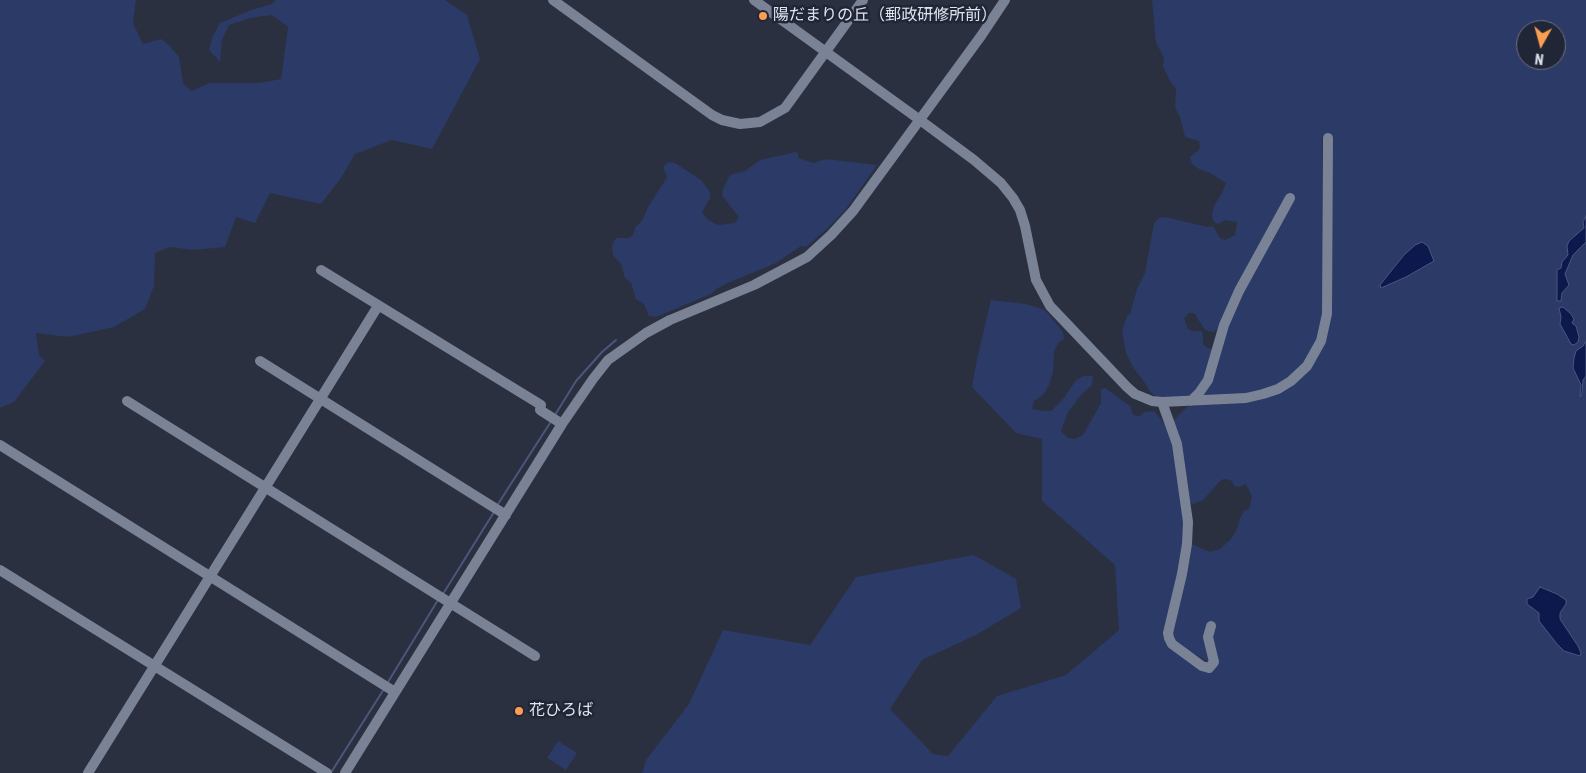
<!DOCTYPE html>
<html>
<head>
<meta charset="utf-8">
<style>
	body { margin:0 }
	#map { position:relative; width:1586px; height:773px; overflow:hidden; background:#2a3040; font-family:"Roboto Condensed",sans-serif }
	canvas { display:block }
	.north { position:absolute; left:1516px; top:20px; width:50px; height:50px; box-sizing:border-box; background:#202636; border:1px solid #6c7280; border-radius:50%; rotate:187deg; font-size:14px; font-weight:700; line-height:20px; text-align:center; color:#dfe4ee }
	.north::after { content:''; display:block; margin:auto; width:18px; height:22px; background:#fb9e51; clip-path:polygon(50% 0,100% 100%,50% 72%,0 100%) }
</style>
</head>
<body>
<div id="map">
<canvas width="1586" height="773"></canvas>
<div class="north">N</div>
</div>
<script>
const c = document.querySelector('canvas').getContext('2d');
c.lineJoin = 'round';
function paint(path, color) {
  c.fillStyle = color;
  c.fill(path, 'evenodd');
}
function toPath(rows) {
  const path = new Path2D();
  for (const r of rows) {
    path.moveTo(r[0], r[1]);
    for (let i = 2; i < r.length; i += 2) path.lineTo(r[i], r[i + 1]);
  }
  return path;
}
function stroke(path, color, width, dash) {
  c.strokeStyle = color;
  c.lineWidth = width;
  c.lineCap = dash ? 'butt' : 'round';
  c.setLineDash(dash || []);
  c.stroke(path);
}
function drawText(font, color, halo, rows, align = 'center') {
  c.font = font + ' "Roboto Condensed","Noto Sans JP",sans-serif';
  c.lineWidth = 5;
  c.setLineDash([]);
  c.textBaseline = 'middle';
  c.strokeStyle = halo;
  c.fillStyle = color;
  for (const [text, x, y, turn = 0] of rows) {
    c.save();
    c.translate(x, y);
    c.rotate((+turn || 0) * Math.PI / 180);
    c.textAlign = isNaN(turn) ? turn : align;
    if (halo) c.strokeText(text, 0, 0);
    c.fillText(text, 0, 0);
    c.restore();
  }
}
const green = toPath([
	[0,0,136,0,133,23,143,44,161,39,169,45,179,57,183,83,191,91,210,83,259,83,281,79,288,27,272,15,250,18,229,25,222,40,220,62,209,50,213,36,220,23,251,10,272,4,276,0,445,0,467,15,480,59,432,149,392,140,355,154,341,178,321,204,270,193,255,223,236,217,225,247,194,250,170,247,155,253,154,286,145,309,114,327,68,337,36,333,39,355,45,361,14,402,0,408],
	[1152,0,1586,0,1586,773,642,773,646,760,689,704,723,630,810,645,856,577,974,555,1016,579,1021,608,976,635,922,660,890,709,933,754,948,756,997,696,1066,675,1119,630,1115,565,1042,501,1042,439,1016,433,972,387,977,359,991,300,1026,304,1045,310,1063,332,1064,339,1059,342,1054,351,1053,372,1049,385,1044,394,1034,401,1032,409,1044,411,1051,411,1063,399,1076,380,1084,376,1093,376,1092,385,1081,395,1068,412,1061,431,1068,438,1075,439,1083,435,1101,403,1101,389,1105,388,1130,406,1133,415,1140,416,1144,412,1154,411,1160,418,1169,431,1174,449,1185,526,1180,576,1167,638,1170,645,1202,668,1212,670,1214,669,1215,664,1210,636,1206,636,1212,660,1209,662,1174,643,1170,636,1182,588,1189,543,1210,552,1220,549,1231,539,1237,529,1240,518,1244,511,1249,509,1252,497,1246,484,1239,487,1234,486,1232,481,1225,479,1221,480,1203,500,1193,504,1190,502,1188,499,1180,443,1172,422,1188,406,1247,402,1280,392,1303,376,1319,354,1326,340,1331,315,1331,139,1322,137,1323,322,1318,340,1304,363,1286,379,1275,386,1260,391,1247,394,1199,397,1212,380,1227,325,1243,292,1293,199,1288,196,1236,290,1218,329,1213,332,1205,330,1194,313,1189,313,1184,318,1188,329,1192,331,1201,331,1203,334,1203,344,1206,347,1213,350,1206,377,1196,392,1186,398,1157,397,1150,392,1143,380,1134,369,1126,353,1122,331,1127,316,1130,314,1137,289,1145,273,1154,223,1159,218,1166,217,1207,227,1213,226,1220,238,1225,240,1235,235,1237,222,1225,220,1218,224,1213,221,1212,215,1214,206,1222,193,1226,183,1208,172,1199,169,1192,164,1190,157,1199,150,1200,145,1199,141,1185,137,1180,117,1175,108,1176,89,1170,81,1163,66,1164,58,1156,43],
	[1526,30,1556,30,1556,60,1526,60],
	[796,152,798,154,798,158,813,163,826,159,877,165,846,209,828,228,806,247,801,246,776,263,730,282,718,288,711,294,656,317,649,316,644,304,636,299,631,283,625,278,621,264,613,255,612,247,614,241,617,238,629,238,633,235,635,228,643,219,647,209,667,177,663,167,668,162,675,163,701,180,710,192,710,198,702,212,708,220,719,225,735,223,739,217,723,197,722,191,730,175,745,171,760,160],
	[558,741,577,753,566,770,547,758]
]);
const water = toPath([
	[1586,216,1586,242,1573,255,1565,274,1569,285,1562,293,1561,301,1557,301,1557,270,1561,268,1562,262,1568,255,1567,246,1569,241,1584,228,1583,222,1586,216],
	[1422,242,1428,246,1434,261,1406,277,1381,288,1380,285,1404,255,1415,245,1422,242],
	[1563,307,1571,314,1574,319,1572,323,1576,326,1579,337,1578,342,1574,345,1571,344,1560,324,1561,317,1559,308,1563,307],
	[1586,341,1586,376,1583,380,1582,394,1580,397,1581,385,1573,368,1574,358,1576,351,1583,346,1586,341],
	[1540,587,1557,594,1566,600,1566,604,1560,613,1560,619,1578,646,1581,653,1580,656,1564,651,1557,644,1539,621,1539,613,1527,604,1527,599,1533,597,1540,587]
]);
const stream = toPath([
	[555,415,576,381,602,352,616,340],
	[498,504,550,423],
	[443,594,494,512],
	[388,682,438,600],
	[332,771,384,689]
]);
const minor = toPath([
	[553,0,712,115,722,120,740,124,760,122,785,108,863,0],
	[754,0,920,120,974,160,1001,183,1013,198,1020,210,1025,226,1036,280,1050,306,1127,387,1135,394,1152,401,1162,402,1246,398,1263,394,1278,389,1291,381,1307,366,1321,341,1327,314,1328,138],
	[321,270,541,405,540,410,562,424],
	[260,361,506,515],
	[127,401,535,656],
	[1191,401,1199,393,1208,380,1224,325,1239,291,1290,198],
	[1162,402,1177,444,1188,522,1187,544,1182,574,1168,633,1169,638,1172,644,1202,666,1209,668,1214,662,1208,637,1211,626],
	[0,445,395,692],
	[0,570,327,773],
	[88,773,378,306],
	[345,773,562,424,593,379,608,360,646,333,670,320,754,285,807,257,831,235,853,211,981,36,1005,0]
]);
const markers = [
	[763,16,5,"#fb9e51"],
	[519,711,5,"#fb9e51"]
];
const poiNames = [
	["陽だまりの丘（郵政研修所前）",773,16],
	["花ひろば",529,711]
];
paint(green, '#2b3a66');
paint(water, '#0d194c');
stroke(water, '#4c567d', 1);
stroke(stream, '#4c567d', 2);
stroke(minor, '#7a8295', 10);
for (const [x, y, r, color] of markers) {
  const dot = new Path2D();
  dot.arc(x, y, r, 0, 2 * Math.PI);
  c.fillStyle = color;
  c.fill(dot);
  stroke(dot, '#202636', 2);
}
drawText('16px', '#dfe4ee', '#202636', poiNames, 'left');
</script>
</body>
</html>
